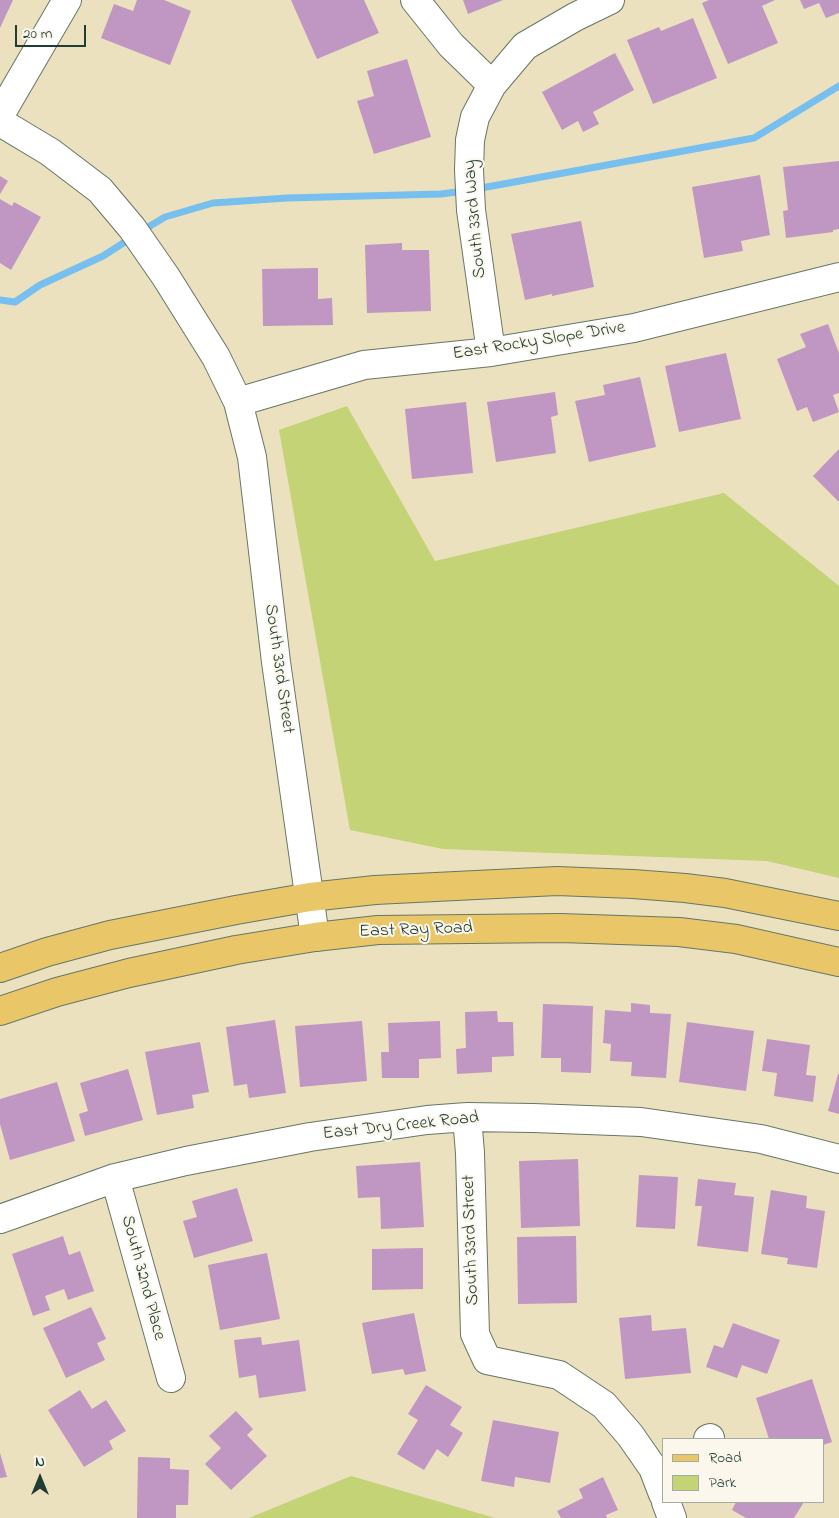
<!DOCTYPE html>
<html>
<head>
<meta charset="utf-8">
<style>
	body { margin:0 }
	#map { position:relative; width:839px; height:1518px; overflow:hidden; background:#ebe1bf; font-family:"Indie Flower",sans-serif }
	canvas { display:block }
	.legend { position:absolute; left:662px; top:1438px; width:162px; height:65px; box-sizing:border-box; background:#fbf7ec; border:1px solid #a3ada2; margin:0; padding:6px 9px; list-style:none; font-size:15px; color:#1f3d34 }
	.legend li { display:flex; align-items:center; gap:10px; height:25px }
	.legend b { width:25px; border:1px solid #a3ada2 }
	.north { position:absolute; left:15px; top:1453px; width:50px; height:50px; -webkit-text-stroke:4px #fbf7ec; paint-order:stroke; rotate:0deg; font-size:14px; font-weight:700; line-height:20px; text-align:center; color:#1f3d34 }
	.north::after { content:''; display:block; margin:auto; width:18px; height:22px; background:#1f3d34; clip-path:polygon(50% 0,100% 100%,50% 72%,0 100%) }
	.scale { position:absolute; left:15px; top:25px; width:71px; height:22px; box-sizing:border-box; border:2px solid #1f3d34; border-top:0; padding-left:6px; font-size:15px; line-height:18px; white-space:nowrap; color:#1f3d34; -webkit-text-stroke:4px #fbf7ec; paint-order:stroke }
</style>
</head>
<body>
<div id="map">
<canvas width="839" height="1518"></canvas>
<ul class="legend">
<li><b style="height:6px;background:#e9c769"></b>Road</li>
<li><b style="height:14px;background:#c3d375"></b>Park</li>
</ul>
<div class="north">N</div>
<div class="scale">20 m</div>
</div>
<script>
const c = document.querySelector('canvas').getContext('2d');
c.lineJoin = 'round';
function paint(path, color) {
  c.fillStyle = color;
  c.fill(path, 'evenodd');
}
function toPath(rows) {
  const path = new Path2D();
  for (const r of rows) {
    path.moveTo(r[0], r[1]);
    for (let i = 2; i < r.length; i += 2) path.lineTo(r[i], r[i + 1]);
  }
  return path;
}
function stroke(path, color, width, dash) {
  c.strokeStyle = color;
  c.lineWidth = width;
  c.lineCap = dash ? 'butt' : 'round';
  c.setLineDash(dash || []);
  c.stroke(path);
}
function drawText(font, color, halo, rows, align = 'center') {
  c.font = font + ' "Indie Flower",sans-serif';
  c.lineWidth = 4;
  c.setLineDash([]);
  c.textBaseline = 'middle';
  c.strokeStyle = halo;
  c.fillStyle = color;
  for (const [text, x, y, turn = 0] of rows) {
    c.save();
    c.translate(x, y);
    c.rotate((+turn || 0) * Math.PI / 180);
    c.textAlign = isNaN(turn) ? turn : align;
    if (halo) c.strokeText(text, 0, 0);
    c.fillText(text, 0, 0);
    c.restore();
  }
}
const green = toPath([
	[347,406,435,561,724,493,839,586,839,878,767,861,443,849,350,830,279,430],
	[351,1476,495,1518,249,1518]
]);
const stream = toPath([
	[476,189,754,138,839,86],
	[140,232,165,217,213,203,287,198,441,194,465,191],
	[0,300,15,302,40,285,103,256,131,238]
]);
const building = toPath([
	[0,0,13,0,0,28],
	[137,0,164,0,191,11,170,65,101,38,114,4,133,11],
	[291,0,364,0,379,33,317,59],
	[463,0,503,0,468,14],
	[709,0,775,0,762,6,778,43,728,64,702,3],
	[800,0,839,0,839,13,826,18,819,3,804,9],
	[693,18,717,78,653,104,627,40,659,27,661,31],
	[615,53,634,90,593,112,599,124,583,132,578,121,562,130,542,92],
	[407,59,431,137,374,154,357,101,374,96,367,71],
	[839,161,839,229,833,230,833,232,786,238,783,211,788,210,783,167],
	[760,175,770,235,741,241,743,251,704,258,692,187],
	[0,176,8,181,0,194],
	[0,199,12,206,14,202,41,217,11,270,0,263],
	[581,221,594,287,552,296,552,294,525,300,511,234],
	[402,243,402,250,429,250,431,311,367,313,365,245],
	[318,268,318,299,332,298,333,325,263,326,262,269],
	[828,324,839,353,839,393,833,395,839,412,813,422,807,407,797,411,777,359,806,347,800,334],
	[726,353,741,419,679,432,665,366],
	[640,377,656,447,589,462,575,401,605,395,603,385],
	[555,392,558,415,551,417,556,453,496,462,487,402],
	[466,402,473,473,412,479,405,409],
	[839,449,839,502,813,476],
	[631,1003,650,1005,650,1013,671,1014,666,1078,631,1076,632,1062,610,1061,611,1044,603,1043,605,1010,631,1012],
	[543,1004,593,1006,591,1073,561,1072,561,1058,541,1058],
	[497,1011,498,1022,513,1022,514,1056,492,1057,492,1072,457,1074,456,1049,466,1048,465,1012],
	[275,1020,286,1093,249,1098,247,1084,234,1086,226,1027],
	[362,1021,367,1081,300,1087,295,1026],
	[440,1021,441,1058,419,1059,419,1078,382,1078,381,1052,389,1052,388,1023],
	[687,1022,754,1031,746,1091,679,1082],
	[767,1039,810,1045,806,1075,816,1076,813,1102,774,1096,777,1073,762,1071],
	[200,1042,209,1092,192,1095,194,1108,157,1115,145,1052],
	[128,1069,143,1120,85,1136,79,1114,88,1111,80,1083],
	[838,1074,839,1074,839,1114,828,1111],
	[57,1082,75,1141,10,1160,0,1124,0,1099],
	[578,1159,580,1226,521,1228,519,1161],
	[420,1162,424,1227,381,1229,380,1197,358,1198,356,1166],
	[639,1175,678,1177,675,1229,636,1227],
	[698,1179,736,1183,734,1195,754,1197,748,1252,697,1246,702,1206,695,1206],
	[237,1188,253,1241,194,1258,183,1221,197,1217,192,1201],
	[771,1190,807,1196,806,1208,825,1211,817,1268,787,1264,788,1258,761,1254],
	[63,1236,69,1255,80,1251,94,1291,68,1300,64,1289,45,1296,50,1310,33,1316,12,1254],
	[576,1236,577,1303,518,1304,517,1237],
	[423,1248,423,1289,372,1290,372,1249],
	[267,1253,280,1319,220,1330,208,1265],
	[91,1307,106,1339,97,1343,105,1360,66,1378,43,1328],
	[414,1313,426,1371,405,1375,403,1369,372,1374,362,1323],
	[651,1315,652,1331,686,1328,691,1373,625,1379,619,1318],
	[733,1323,780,1340,767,1374,742,1365,737,1378,706,1367,714,1345,723,1348],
	[261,1337,262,1345,299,1340,306,1391,259,1398,256,1375,239,1378,234,1340],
	[812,1379,832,1442,823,1445,823,1439,769,1439,756,1398],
	[426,1385,462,1407,450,1425,463,1433,448,1457,437,1449,424,1470,397,1454,418,1420,408,1414],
	[80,1390,92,1409,106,1400,126,1431,109,1441,113,1449,84,1467,48,1410],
	[236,1411,253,1429,247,1435,267,1456,231,1490,205,1464,221,1448,209,1436],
	[493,1420,559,1432,550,1483,515,1477,514,1487,481,1481],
	[0,1453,7,1477,0,1478],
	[138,1457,170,1458,170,1469,189,1470,188,1505,176,1505,176,1518,137,1518],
	[603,1477,618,1510,606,1515,607,1518,561,1518,557,1511,583,1498,579,1489],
	[736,1502,804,1502,794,1518,746,1518,732,1510]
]);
const minor = toPath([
	[415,0,451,45,492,85,475,117,470,140,469,170,471,210,491,352],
	[492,85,525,46,575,17,610,0],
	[0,115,67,0],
	[0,122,50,152,100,190,132,228,166,277,216,357,238,402,252,457,276,662,315,937],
	[238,402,364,365,491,352,634,328,839,277],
	[467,1117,470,1153,475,1334,487,1360,559,1375,604,1405,630,1435,653,1468,663,1494],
	[115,1178,171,1378],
	[0,1219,115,1178,186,1161,310,1137,427,1120,467,1117,533,1118,641,1122,761,1139,839,1159],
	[708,1439,710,1438],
	[666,1502,672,1518]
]);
const major = toPath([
	[0,968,47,952,110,935,236,910,310,897,375,890,557,881,633,884,685,888,725,893,839,916],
	[0,1011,57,992,129,973,236,950,315,937,378,930,561,928,679,932,736,939,839,962]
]);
const streetNames = [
	["South 33rd Way",476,219,-95],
	["East Rocky Slope Drive",539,342,-9],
	["South 33rd Street",278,669,82],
	["East Ray Road",416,931,-2],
	["East Dry Creek Road",401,1127,-6],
	["South 33rd Street",472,1240,-92],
	["South 32nd Place",142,1278,75]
];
paint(green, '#c3d375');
stroke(stream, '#77bfef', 7);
paint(building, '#c096c2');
stroke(minor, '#667665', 30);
stroke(major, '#667665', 30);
stroke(minor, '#fff', 28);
stroke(major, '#e9c769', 28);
drawText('18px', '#1f3d34', '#fbf7ec', streetNames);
</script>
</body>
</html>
